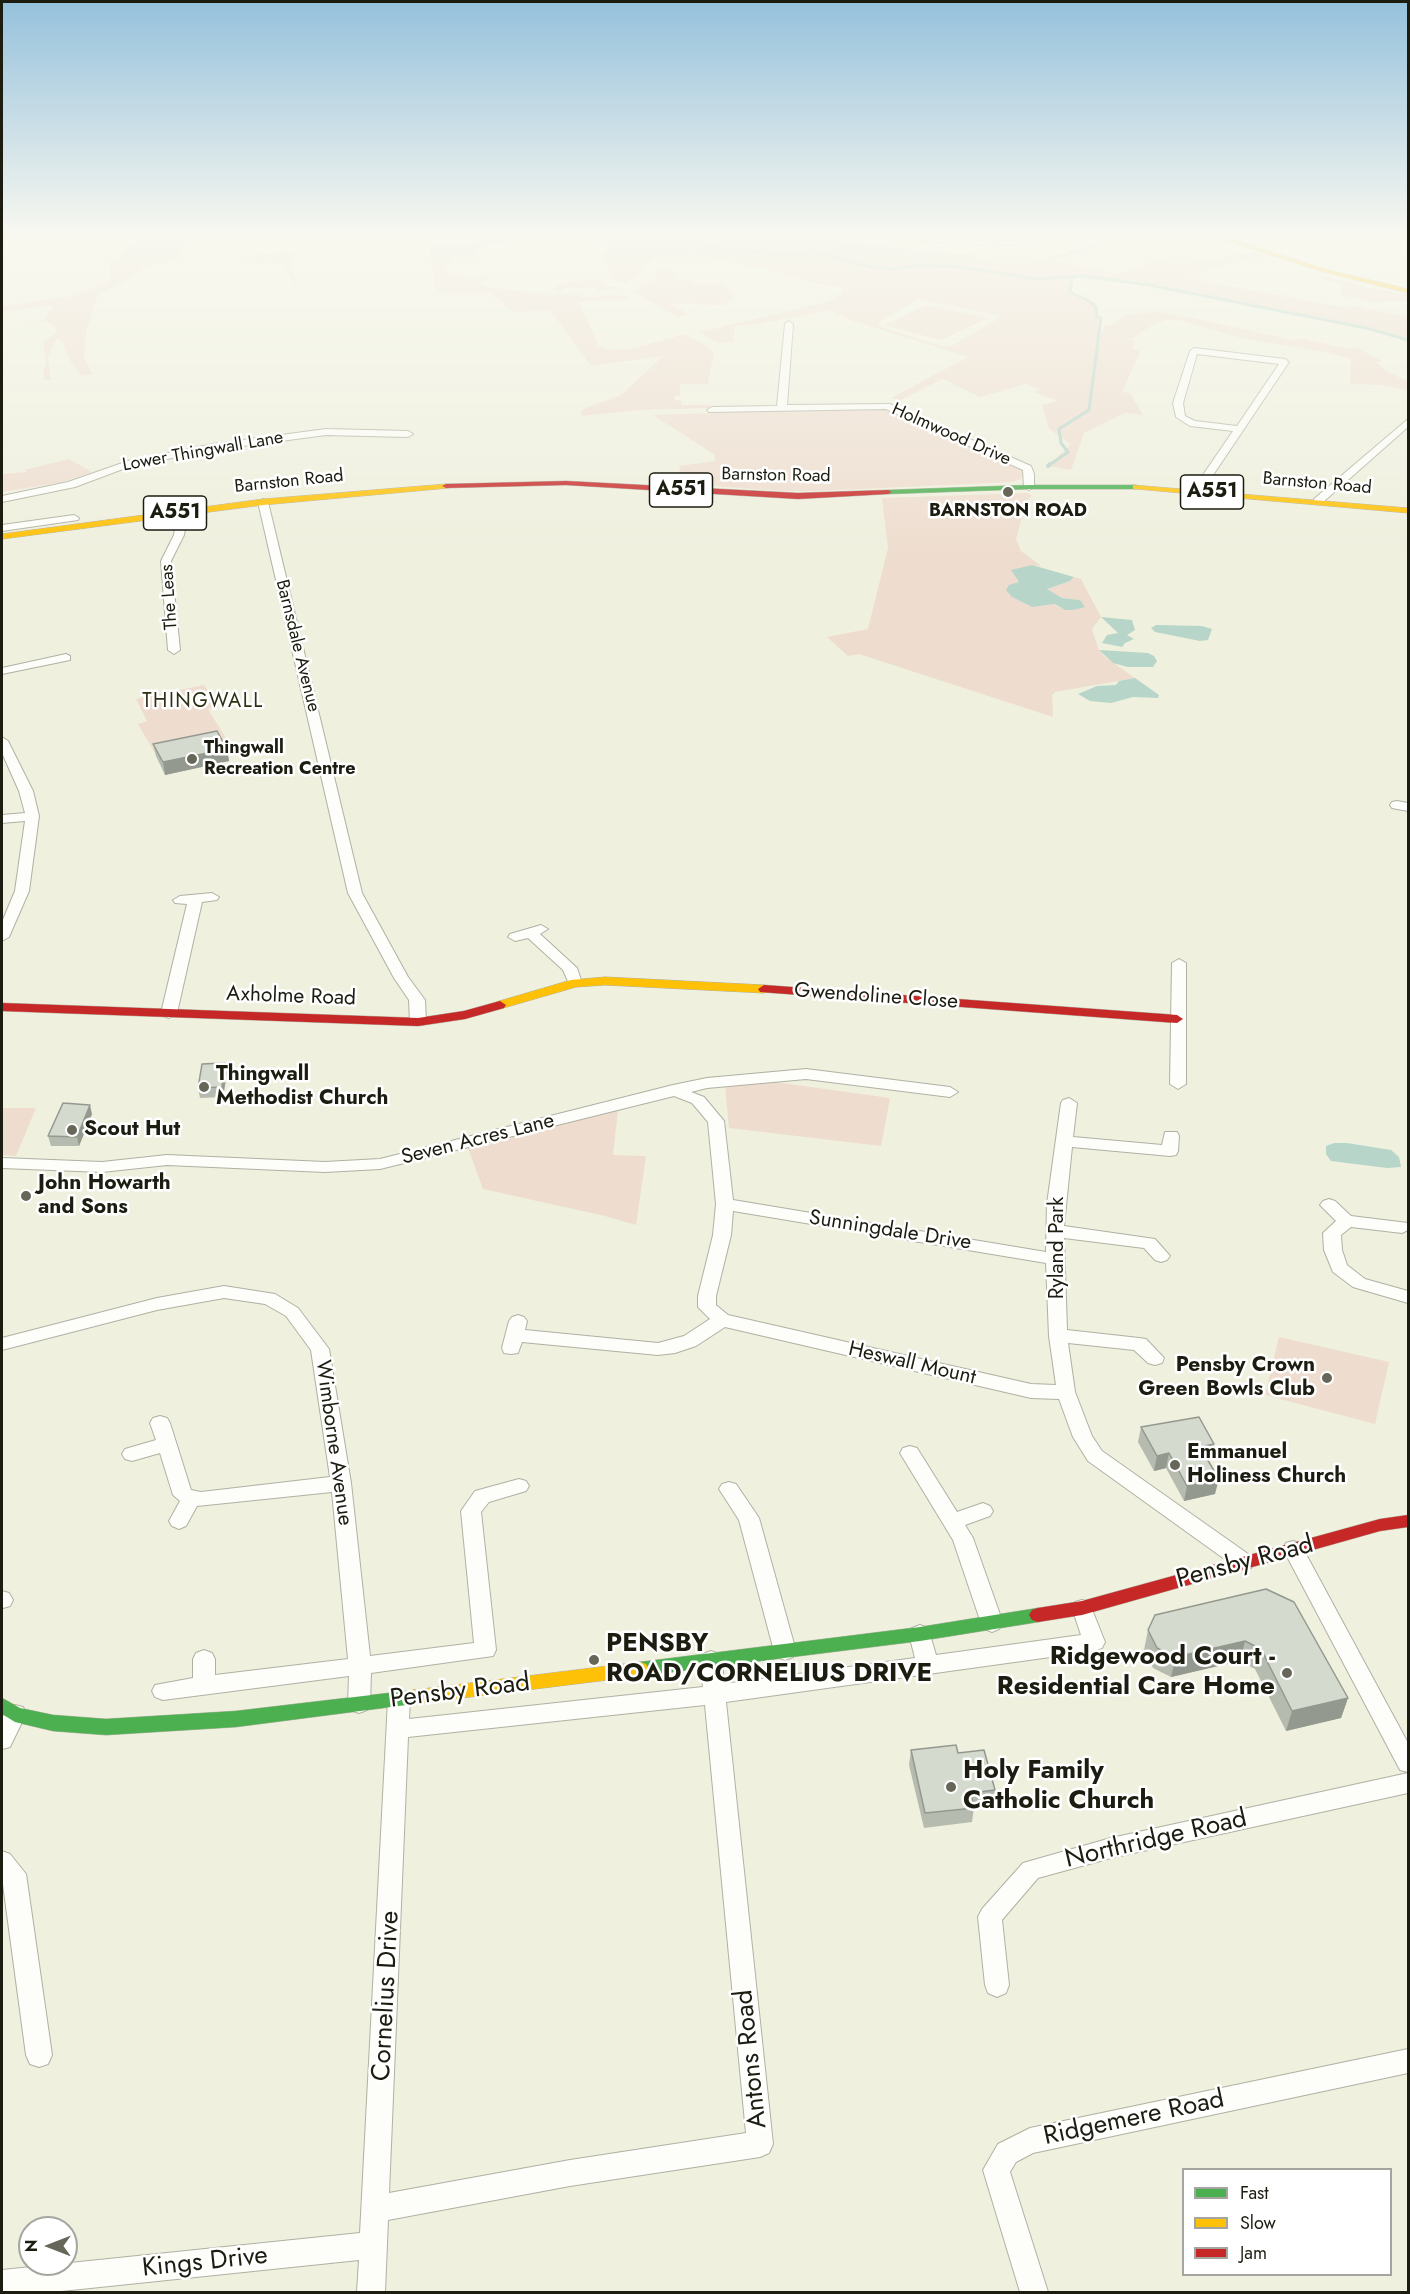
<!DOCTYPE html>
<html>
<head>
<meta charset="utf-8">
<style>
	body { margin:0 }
	#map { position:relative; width:1410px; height:2294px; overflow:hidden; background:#eff0de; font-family:Jost,sans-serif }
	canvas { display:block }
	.frame { position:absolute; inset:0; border:3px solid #1c1d10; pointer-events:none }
	.legend { position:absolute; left:1182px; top:2168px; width:210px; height:108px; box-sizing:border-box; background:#fff; border:2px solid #a4a59f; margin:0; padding:8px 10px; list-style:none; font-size:18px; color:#1c1d10 }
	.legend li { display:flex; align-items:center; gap:12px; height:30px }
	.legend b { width:30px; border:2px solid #a4a59f }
	.north { position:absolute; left:18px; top:2216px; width:60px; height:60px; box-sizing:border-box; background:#fff; border:2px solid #a4a59f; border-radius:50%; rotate:270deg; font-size:16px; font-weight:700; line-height:24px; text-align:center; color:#1c1d10 }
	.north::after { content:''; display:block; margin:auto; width:21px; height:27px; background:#666758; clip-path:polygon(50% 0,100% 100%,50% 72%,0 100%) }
</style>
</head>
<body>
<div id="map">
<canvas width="1410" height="2294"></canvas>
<div class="frame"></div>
<ul class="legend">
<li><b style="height:8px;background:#4caf50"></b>Fast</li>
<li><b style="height:8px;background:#ffc107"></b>Slow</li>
<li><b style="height:8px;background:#c62828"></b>Jam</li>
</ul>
<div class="north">N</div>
</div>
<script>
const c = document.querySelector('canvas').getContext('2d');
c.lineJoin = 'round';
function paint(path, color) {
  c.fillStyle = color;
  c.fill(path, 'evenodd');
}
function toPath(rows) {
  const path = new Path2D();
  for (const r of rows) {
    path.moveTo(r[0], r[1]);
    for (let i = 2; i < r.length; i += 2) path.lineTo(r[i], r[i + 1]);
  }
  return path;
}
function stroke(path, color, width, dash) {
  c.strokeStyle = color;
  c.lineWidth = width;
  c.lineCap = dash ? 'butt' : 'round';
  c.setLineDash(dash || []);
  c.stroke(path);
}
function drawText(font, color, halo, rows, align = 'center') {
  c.font = font + ' Jost,sans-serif';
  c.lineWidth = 5;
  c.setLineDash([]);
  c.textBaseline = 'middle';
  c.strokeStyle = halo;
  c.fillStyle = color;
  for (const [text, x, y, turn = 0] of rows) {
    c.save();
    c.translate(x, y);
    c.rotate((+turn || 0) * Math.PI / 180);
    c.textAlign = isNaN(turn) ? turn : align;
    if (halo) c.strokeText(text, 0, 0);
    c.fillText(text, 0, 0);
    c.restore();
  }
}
const green = toPath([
	[145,234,191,234,175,260,143,267,135,276,98,295,86,332,84,358,93,374,81,376,69,359,63,342,56,339,48,358,51,379,44,380,43,371,46,365,43,342,56,333,55,327,45,321,2,328,45,320,53,305,2,312,2,306,71,296,109,282,111,262,140,240],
	[481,234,553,234,539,238,517,239,482,247,474,257,451,256,447,267,442,269,468,279,491,276,491,278,476,283,486,287,544,294,579,294,580,297,623,295,629,299,578,301,599,346,612,350,635,348,685,334,702,343,714,352,708,384,680,384,680,396,675,396,675,400,681,401,682,405,709,405,711,408,640,410,582,416,581,410,621,395,663,356,591,366,550,310,512,312,492,293,436,293,429,245,470,244,482,240],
	[745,234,851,242,969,255,998,263,1031,264,1092,244,1099,246,1052,261,1118,274,1155,262,1185,264,1256,252,1266,255,1211,268,1187,278,1347,308,1354,306,1408,317,1408,340,1366,328,1213,297,1083,276,1071,277,1072,279,1070,292,1089,301,1096,307,1097,316,1101,318,1097,347,1104,326,1113,324,1125,315,1156,312,1174,314,1293,340,1305,339,1348,349,1356,347,1382,361,1375,362,1388,372,1408,381,1408,390,1382,385,1350,384,1351,359,1325,352,1245,339,1178,320,1165,320,1151,326,1130,340,1135,341,1132,349,1141,350,1122,392,1130,393,1143,415,1125,413,1084,433,1071,470,1048,466,1071,444,1049,429,1042,405,1058,401,1034,392,1040,390,1026,384,979,397,943,379,901,400,891,398,968,357,850,320,831,310,753,325,735,326,733,342,716,343,700,332,827,302,842,293,842,287,817,284,758,267,693,255,685,258,659,256,644,265,645,268,626,284,612,278,608,265,604,255,608,248,604,244,610,239,594,238,590,235],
	[919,299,1002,316,952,346,941,346,879,326,879,322],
	[290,252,296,290,281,262,247,263,262,253],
	[665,269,673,270,679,276,677,279,694,281,691,285,721,283,731,291,734,298,724,305,671,303,675,308,681,309,688,315,677,317,635,292,642,285,654,281,658,270],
	[1328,276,1370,288,1408,294,1408,301,1372,302,1341,295,1341,284,1318,278],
	[583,280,601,280,603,282,601,284,621,289,596,291,595,288,566,288,560,291,553,289,555,286],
	[927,305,989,318,941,340,884,325],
	[883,407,1022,466,1024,474,1021,479,1012,482,818,491,782,491,683,484,679,466,715,461,715,455,653,415],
	[69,459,92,472,63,482,2,492,2,474,27,472,24,470],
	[1028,493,1032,496,1019,508,1021,521,1016,539,1021,551,1041,566,1032,565,1012,571,1019,582,1012,597,1032,607,1055,604,1061,608,1080,600,1062,598,1047,589,1070,581,1074,577,1081,579,1101,617,1092,629,1099,650,1105,657,1135,678,1055,692,1052,695,1053,717,859,654,848,656,827,637,868,629,888,548,882,498],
	[204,685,218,707,208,709,227,740,156,755,138,724,147,721,136,699],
	[775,1082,890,1098,881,1146,729,1128,725,1086],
	[2,1108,36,1108,16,1156,2,1155],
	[618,1110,613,1155,646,1156,636,1225,605,1216,483,1189,468,1148],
	[1279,1337,1389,1362,1375,1424,1265,1395]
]);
const water = toPath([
	[1032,565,1074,577,1070,581,1047,589,1062,598,1080,600,1085,607,1073,610,1065,610,1055,604,1032,607,1012,597,1006,590,1009,585,1019,582,1011,570],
	[1101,617,1132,620,1135,630,1127,635,1134,639,1125,643,1122,647,1102,643,1107,635,1118,633],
	[1156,625,1202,626,1212,629,1208,640,1200,641,1155,632,1151,628],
	[1099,650,1148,653,1154,656,1157,661,1153,667,1128,667,1113,663],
	[1135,678,1159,695,1158,698,1133,697,1111,703,1090,701,1078,694,1097,686,1116,685,1119,681],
	[1334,1143,1347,1143,1391,1150,1399,1157,1401,1167,1387,1168,1331,1161,1326,1154,1326,1146]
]);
const streamFar1 = toPath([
	[668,234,691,238,689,241,700,247,795,255,813,252,870,267,897,269,919,265,961,267,1037,279,1083,276,1149,285,1366,328,1408,340],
	[1048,466,1068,452,1061,443,1059,429,1089,410,1101,318,1097,316,1096,307,1089,301,1070,292,1072,279,1070,277]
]);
const stream = toPath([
	[1048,466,1050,464]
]);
const street = toPath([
	[844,234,858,234,841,239,837,237,844,234],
	[904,234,991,242,1034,239,1047,234,1058,234,1035,243,991,246,920,240,904,234],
	[789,321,793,324,787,405,890,404,1031,466,1034,474,1034,487,1029,490,1024,487,1023,470,886,409,709,412,707,410,712,407,777,406,785,324,789,321],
	[1194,348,1285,359,1289,362,1201,493,1197,494,1192,491,1233,431,1190,426,1176,417,1173,403,1190,351,1194,348],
	[1197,354,1279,364,1237,426,1195,421,1185,416,1183,403,1197,354],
	[1408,419,1408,427,1322,503,1314,503,1314,499,1408,419],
	[326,429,408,431,413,434,408,437,326,435,213,450,131,466,75,487,2,502,2,496,68,482,128,461,213,444,326,429],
	[263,499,268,502,362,893,408,977,425,1000,426,1022,423,1025,413,1025,410,1022,409,1000,394,978,348,893,258,502,263,499],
	[172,510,176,511,185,528,184,535,171,561,180,650,174,654,168,650,161,561,174,535,175,528,167,513,172,510],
	[74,515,79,518,78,520,2,531,2,525,74,515],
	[66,654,70,656,70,660,2,674,2,668,66,654],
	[2,737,8,741,33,791,39,816,29,891,9,937,2,941,2,922,15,891,25,821,2,823,2,815,25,813,19,791,2,753,2,737],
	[1397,801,1408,803,1408,811,1392,808,1390,805,1392,802,1397,801],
	[212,893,219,897,217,900,202,902,177,1013,169,1018,164,1016,161,1013,187,904,175,903,173,900,180,896,212,893],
	[541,925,548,929,540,934,577,968,582,983,580,986,570,986,563,970,528,938,515,941,508,937,510,934,541,925],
	[1179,959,1186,963,1186,1084,1178,1089,1170,1084,1172,963,1179,959],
	[806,1069,950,1087,958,1092,950,1097,806,1079,707,1088,691,1092,704,1097,724,1121,733,1200,1046,1252,1047,1204,1061,1103,1063,1100,1069,1098,1077,1103,1073,1137,1162,1145,1165,1132,1177,1132,1179,1136,1178,1151,1176,1155,1170,1156,1072,1147,1064,1226,1155,1239,1170,1256,1167,1260,1161,1262,1155,1260,1144,1248,1064,1238,1067,1330,1139,1338,1146,1339,1164,1358,1162,1363,1155,1365,1148,1363,1134,1350,1068,1343,1075,1392,1092,1436,1102,1451,1251,1556,1254,1562,1251,1568,1244,1570,1237,1568,1088,1461,1073,1437,1059,1399,1031,1398,725,1327,696,1346,675,1353,658,1355,522,1342,518,1353,511,1354,504,1353,502,1348,509,1321,512,1317,518,1315,524,1317,527,1321,525,1330,658,1343,684,1336,710,1319,698,1307,698,1296,713,1235,716,1204,708,1122,692,1103,674,1096,380,1169,325,1172,167,1165,102,1172,2,1168,2,1158,102,1162,167,1155,325,1162,380,1159,673,1085,707,1078,806,1069],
	[733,1211,1046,1263,1049,1336,1056,1385,1031,1384,728,1315,716,1305,716,1296,731,1235,733,1211],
	[1329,1199,1335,1201,1351,1216,1408,1223,1408,1230,1402,1233,1351,1227,1341,1235,1342,1250,1347,1265,1365,1279,1408,1291,1408,1303,1353,1287,1333,1272,1324,1250,1323,1233,1336,1221,1320,1205,1323,1201,1329,1199],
	[224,1286,275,1294,298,1308,329,1349,351,1483,370,1656,474,1643,461,1511,475,1491,519,1479,526,1481,529,1486,526,1491,489,1502,481,1512,496,1650,493,1656,371,1673,370,1704,367,1710,359,1713,351,1710,348,1704,349,1676,163,1700,155,1697,152,1691,155,1685,193,1678,193,1659,196,1653,204,1650,212,1653,215,1659,215,1675,348,1659,332,1492,197,1506,186,1526,179,1529,172,1526,169,1521,180,1501,173,1495,160,1453,132,1461,125,1459,122,1454,125,1449,156,1440,150,1423,153,1418,160,1416,167,1418,170,1423,191,1490,201,1492,330,1477,311,1350,286,1316,265,1304,224,1298,157,1310,2,1350,2,1338,157,1298,224,1286],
	[910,1446,917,1448,957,1512,983,1503,990,1506,993,1511,990,1516,965,1525,973,1538,1003,1623,999,1629,992,1632,985,1629,981,1623,953,1540,900,1453,903,1448,910,1446],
	[729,1482,736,1484,759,1518,796,1651,793,1657,785,1660,777,1657,774,1651,739,1520,719,1489,722,1484,729,1482],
	[1293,1541,1300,1543,1408,1743,1408,1772,1400,1770,1283,1549,1286,1543,1293,1541],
	[2,1591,9,1593,13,1600,10,1606,3,1608,2,1591],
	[1082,1600,1089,1602,1105,1642,1102,1648,1094,1651,726,1702,773,2144,769,2153,760,2157,570,2186,388,2220,385,2292,357,2292,359,2260,52,2292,2,2292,2,2270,360,2233,388,1700,391,1694,399,1691,407,1694,410,1700,409,1719,703,1687,700,1660,703,1654,711,1651,719,1654,722,1660,724,1684,915,1658,909,1634,912,1628,920,1625,928,1628,936,1655,1081,1635,1072,1608,1075,1602,1082,1600],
	[705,1705,746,2133,570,2160,389,2193,408,1737,705,1705],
	[15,1705,23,1707,26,1714,10,1747,2,1749,2,1719,7,1707,15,1705],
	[1408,1773,1408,1793,1111,1858,1038,1878,1002,1920,1009,1985,1006,1993,997,1997,988,1993,985,1985,978,1917,982,1909,1023,1863,1111,1838,1408,1773],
	[2,1851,10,1854,26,1874,52,2055,48,2064,39,2067,30,2064,26,2055,2,1877,2,1851],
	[1408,2049,1408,2073,1033,2153,1016,2162,1010,2172,1048,2292,1020,2292,983,2170,998,2144,1030,2128,1408,2049]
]);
const fast = toPath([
	[1029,485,1136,485,1140,487,1136,489,1029,489,888,494,884,492,888,490,1029,485],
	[1038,1608,1044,1610,1047,1615,1044,1620,1038,1622,920,1641,640,1676,634,1674,631,1669,634,1664,640,1662,920,1627,1038,1608],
	[414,1690,420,1692,423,1697,420,1702,414,1704,236,1727,106,1735,53,1731,15,1722,2,1714,2,1698,20,1708,53,1715,106,1719,236,1711,414,1690]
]);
const slow = toPath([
	[1206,234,1215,234,1328,270,1408,289,1408,293,1324,272,1206,234],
	[446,484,449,484,449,488,263,505,2,539,2,534,263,499,446,484],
	[1133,485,1408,508,1408,513,1136,489,1133,489,1133,485],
	[605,977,764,985,770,989,764,993,605,985,576,987,500,1009,494,1005,496,1002,571,980,605,977],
	[640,1662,646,1664,649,1669,646,1674,640,1676,414,1704,408,1702,405,1697,408,1692,414,1690,640,1662]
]);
const jam = toPath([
	[566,481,798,493,888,490,892,492,888,494,798,499,566,485,446,488,442,486,446,484,566,481],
	[764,985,1177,1015,1183,1019,1177,1023,760,992,758,989,764,985],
	[500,1001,506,1005,504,1008,465,1019,418,1026,2,1011,2,1003,418,1018,464,1011,500,1001],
	[1408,1515,1408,1527,1380,1531,1082,1615,1038,1622,1032,1620,1029,1615,1032,1610,1038,1608,1082,1601,1380,1519,1408,1515]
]);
const wall = toPath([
	[153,744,227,749,229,761,165,775,156,756],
	[225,1063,227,1073,223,1097,200,1098,198,1088],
	[92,1114,79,1146,51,1146,48,1136],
	[1141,1427,1211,1459,1208,1460,1215,1494,1184,1501,1166,1468,1154,1471,1138,1442],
	[1266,1589,1348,1698,1341,1718,1286,1731,1255,1669,1240,1661,1171,1677,1153,1668,1144,1650,1148,1630],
	[911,1750,958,1753,995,1790,992,1805,974,1807,972,1822,924,1828,909,1765]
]);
const shadedWall = toPath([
	[227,749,229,761,165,775,163,762],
	[225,1063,227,1073,223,1097,222,1087],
	[90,1105,92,1114,79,1146,77,1137],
	[1214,1444,1211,1459,1197,1462,1200,1447],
	[1169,1453,1166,1468,1154,1471,1157,1456],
	[1219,1479,1215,1494,1184,1501,1187,1486],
	[1245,1641,1240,1661,1171,1677,1176,1657],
	[1348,1698,1341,1718,1286,1731,1292,1711]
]);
const building = toPath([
	[217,731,227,749,163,762,153,744,217,731],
	[225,1063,222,1087,198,1088,202,1064,225,1063],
	[63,1103,90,1105,77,1137,48,1136,63,1103],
	[1199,1417,1214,1444,1200,1447,1219,1479,1187,1486,1169,1453,1157,1456,1141,1427,1199,1417],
	[1266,1589,1294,1602,1348,1698,1292,1711,1261,1649,1245,1641,1176,1657,1157,1648,1148,1630,1155,1615,1266,1589],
	[956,1745,958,1753,984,1750,995,1790,971,1793,974,1808,925,1813,911,1750,956,1745]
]);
const markers = [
	[1008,492,6,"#666758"],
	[192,759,6,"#666758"],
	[204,1087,6,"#666758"],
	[72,1130,6,"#666758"],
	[26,1196,6,"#666758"],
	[1327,1378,6,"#666758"],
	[1175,1465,6,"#666758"],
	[594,1660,6,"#666758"],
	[1287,1673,6,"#666758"],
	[951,1787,6,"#666758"]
];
const farStreetnames = [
	["Holmwood Drive",951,435,24],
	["Lower Thingwall Lane",203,452,-10],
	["Barnston Road",776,476,1],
	["Barnston Road",289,482,-6],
	["Barnston Road",1317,484,5],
	["The Leas",170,597,-94],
	["Barnsdale Avenue",297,646,76]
];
const farPoinames = [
	["BARNSTON ROAD",1008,512],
	["Thingwall",204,749,"left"],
	["Recreation Centre",204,770,"left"]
];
const shields = [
	[681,490,63],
	[1212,492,63],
	[175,513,63]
];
const shieldNames = [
	["A551",681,490],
	["A551",1212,492],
	["A551",175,513]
];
const farQuarternames = [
	["THINGWALL",203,702]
];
const streetNames = [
	["Axholme Road",291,997,2],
	["Gwendoline Close",876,997,4],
	["Seven Acres Lane",478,1140,-14],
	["Sunningdale Drive",890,1231,9],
	["Ryland Park",1058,1248,-90],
	["Heswall Mount",912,1364,13],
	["Wimborne Avenue",333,1443,82]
];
const poiNames = [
	["Thingwall",216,1075],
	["Methodist Church",216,1099],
	["Scout Hut",84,1130],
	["John Howarth",38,1184],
	["and Sons",38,1208],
	["Pensby Crown",1315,1366,"right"],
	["Green Bowls Club",1315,1390,"right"],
	["Emmanuel",1187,1453],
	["Holiness Church",1187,1477]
];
const nearStreetnames = [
	["Pensby Road",1245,1563,-15],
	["Pensby Road",460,1692,-7],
	["Northridge Road",1156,1840,-13],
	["Cornelius Drive",387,1996,-87],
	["Antons Road",752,2059,-96],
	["Ridgemere Road",1134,2119,-12],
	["Kings Drive",205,2263,-6]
];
const nearPoinames = [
	["PENSBY",606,1645],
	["ROAD/CORNELIUS DRIVE",606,1675],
	["Ridgewood Court -",1275,1658,"right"],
	["Residential Care Home",1275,1688,"right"],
	["Holy Family",963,1772],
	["Catholic Church",963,1802]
];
paint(green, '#eeddcf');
paint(water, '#b8d5c9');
stroke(streamFar1, '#b8d5c9', 3);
stroke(stream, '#b8d5c9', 4);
stroke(street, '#b0b1a3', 2);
stroke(fast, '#b0b1a3', 1);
stroke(slow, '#b0b1a3', 1);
stroke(jam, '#b0b1a3', 1);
paint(street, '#fdfdfa');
paint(fast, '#4caf50');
paint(slow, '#ffc107');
paint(jam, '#c62828');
paint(wall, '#b6bbb0');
paint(shadedWall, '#949990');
paint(building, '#d4dacd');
stroke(building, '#949990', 1.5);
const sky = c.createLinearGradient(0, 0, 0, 555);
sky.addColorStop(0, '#95c1dc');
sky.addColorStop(0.42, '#f8f8f0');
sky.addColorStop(1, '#f8f8f000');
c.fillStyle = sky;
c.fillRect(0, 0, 1410, 555);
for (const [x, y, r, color] of markers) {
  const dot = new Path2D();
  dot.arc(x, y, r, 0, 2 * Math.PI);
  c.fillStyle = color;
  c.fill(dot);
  stroke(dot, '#fff', 2);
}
drawText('18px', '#1c1d10', '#fff', farStreetnames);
drawText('bold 18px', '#1c1d10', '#fff', farPoinames);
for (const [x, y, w] of shields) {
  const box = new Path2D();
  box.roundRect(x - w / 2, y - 17, w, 34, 4.5);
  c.fillStyle = '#fff';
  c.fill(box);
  stroke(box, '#1c1d10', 1.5);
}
drawText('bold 20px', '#1c1d10', null, shieldNames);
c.letterSpacing = '1.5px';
drawText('20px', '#2e3014', '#fff', farQuarternames);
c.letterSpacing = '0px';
drawText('21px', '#1c1d10', '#fff', streetNames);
drawText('bold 21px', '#1c1d10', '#fff', poiNames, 'left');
drawText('26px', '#1c1d10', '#fff', nearStreetnames);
drawText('bold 26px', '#1c1d10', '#fff', nearPoinames, 'left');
</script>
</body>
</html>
